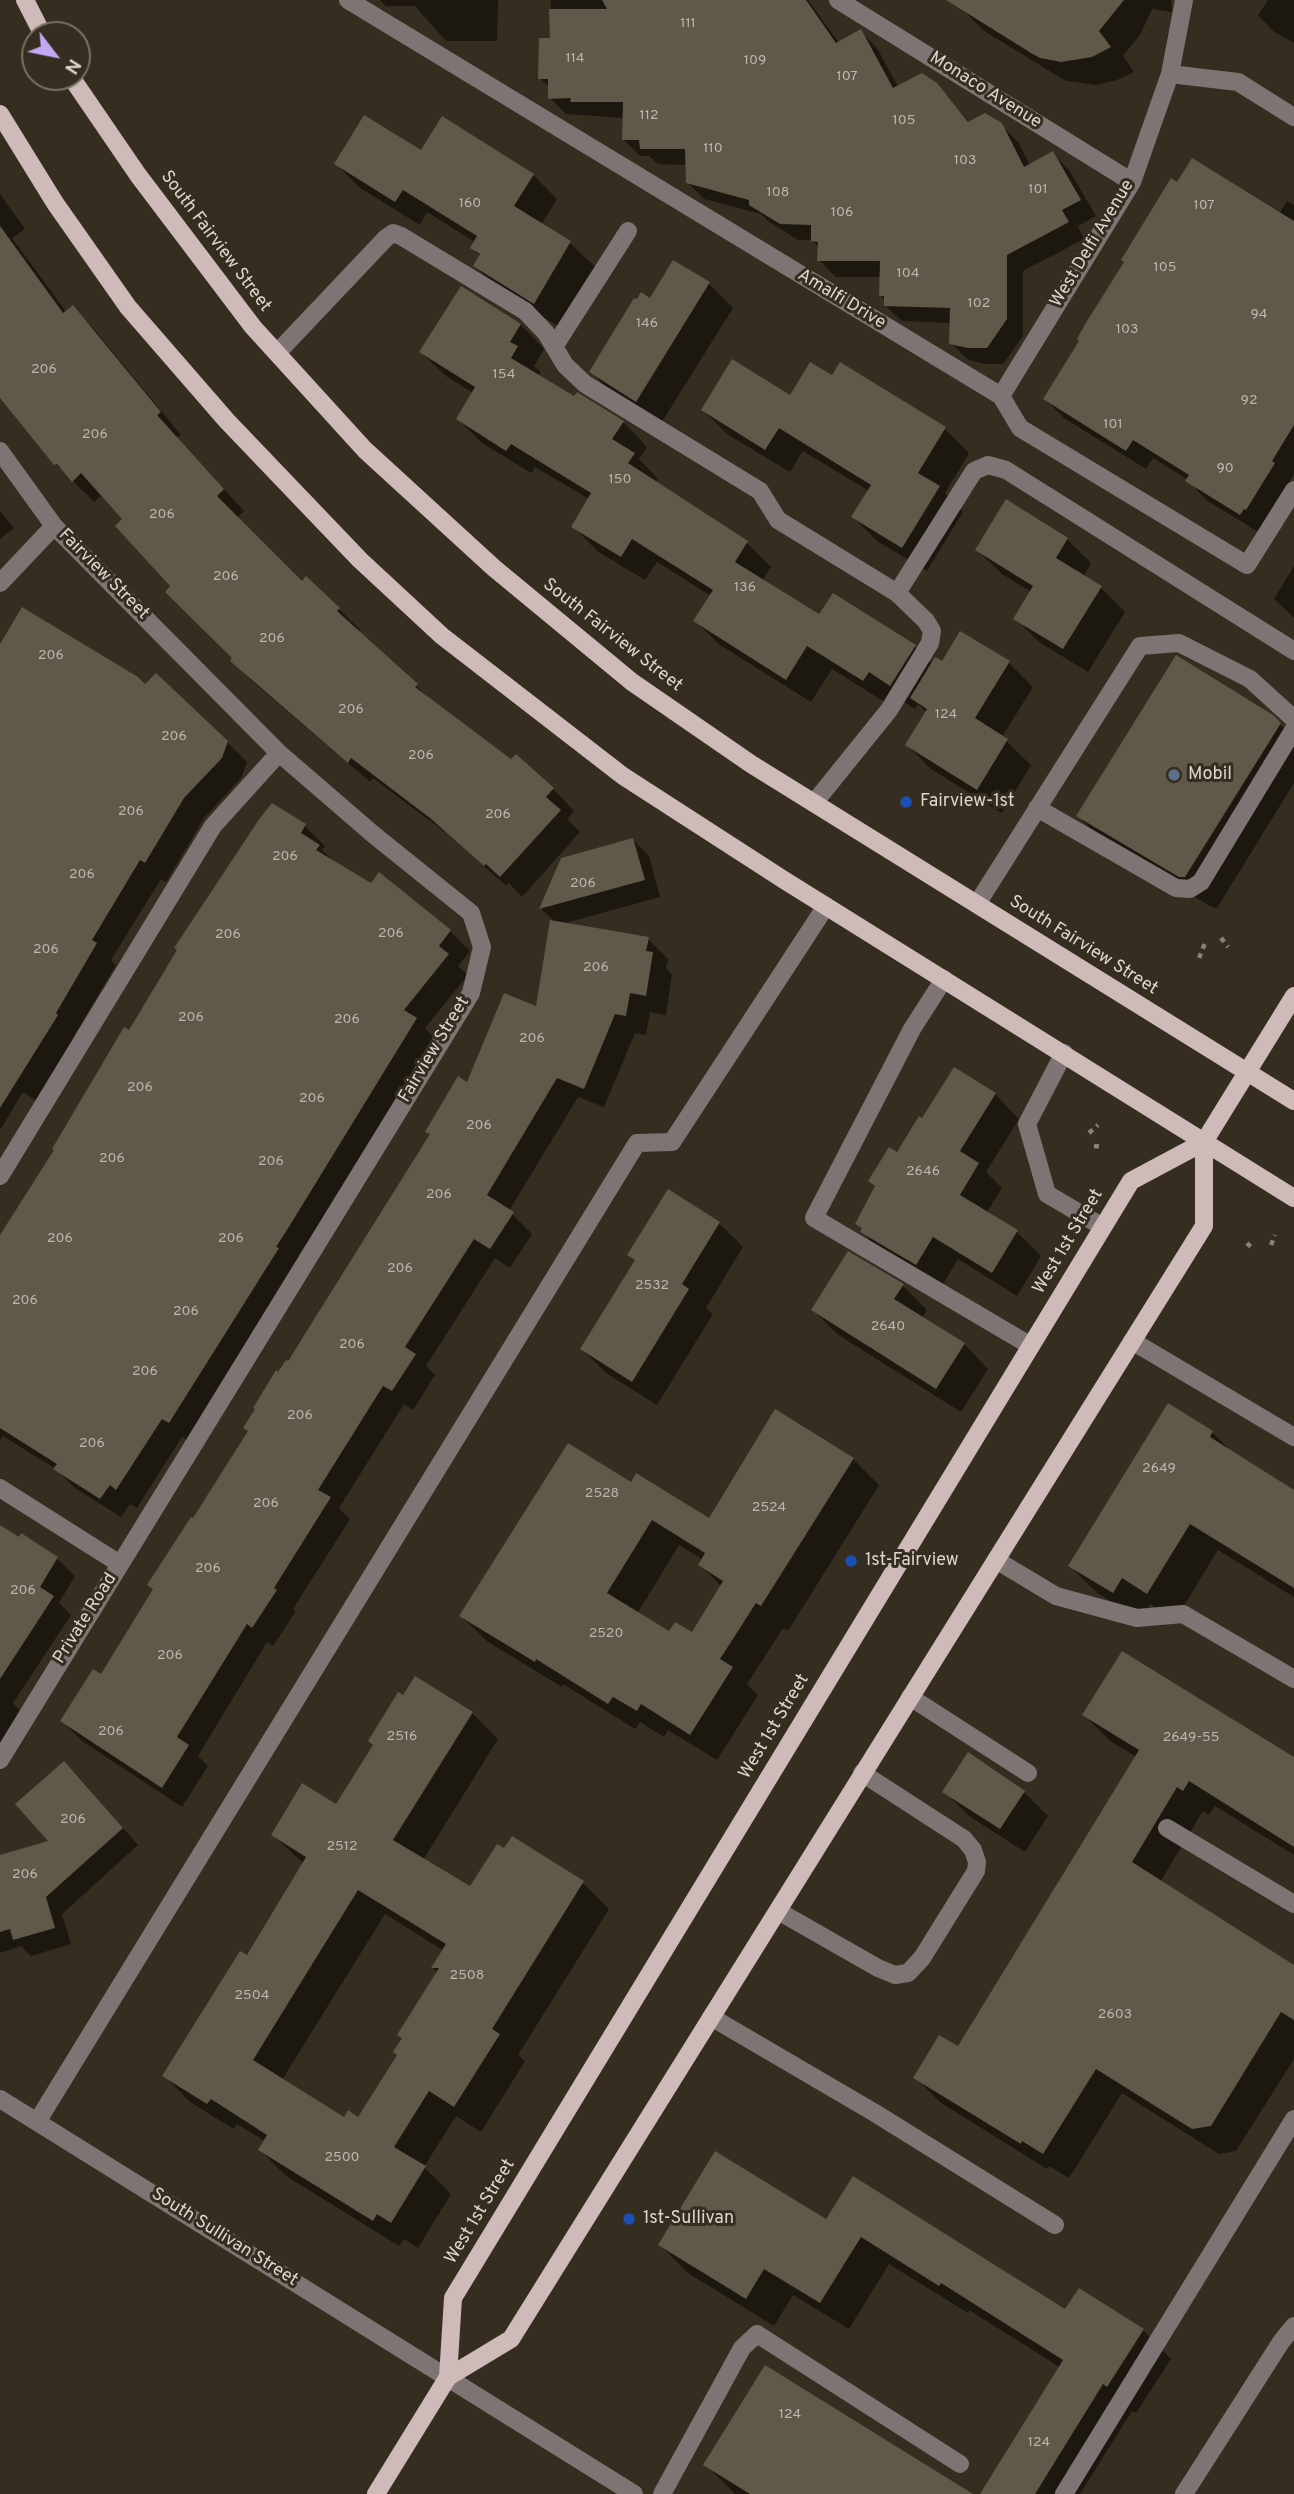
<!DOCTYPE html>
<html>
<head>
<meta charset="utf-8">
<style>
	body { margin:0 }
	#map { position:relative; width:1294px; height:2494px; overflow:hidden; background:#352d1f; font-family:Overpass,sans-serif }
	canvas { display:block }
	.north { position:absolute; left:21px; top:21px; width:70px; height:70px; box-sizing:border-box; background:#352d1f; border:2px solid #777165; border-radius:50%; rotate:122deg; font-size:19px; font-weight:700; line-height:28px; text-align:center; color:#dbd6ce }
	.north::after { content:''; display:block; margin:auto; width:24px; height:32px; background:#c2a7f2; clip-path:polygon(50% 0,100% 100%,50% 72%,0 100%) }
</style>
</head>
<body>
<div id="map">
<canvas width="1294" height="2494"></canvas>
<div class="north">N</div>
</div>
<script>
const c = document.querySelector('canvas').getContext('2d');
c.lineJoin = 'round';
function paint(path, color) {
  c.fillStyle = color;
  c.fill(path, 'evenodd');
}
function toPath(rows) {
  const path = new Path2D();
  for (const r of rows) {
    path.moveTo(r[0], r[1]);
    for (let i = 2; i < r.length; i += 2) path.lineTo(r[i], r[i + 1]);
  }
  return path;
}
function stroke(path, color, width, dash) {
  c.strokeStyle = color;
  c.lineWidth = width;
  c.lineCap = dash ? 'butt' : 'round';
  c.setLineDash(dash || []);
  c.stroke(path);
}
function drawText(font, color, halo, rows, align = 'center') {
  c.font = font + ' Overpass,sans-serif';
  c.lineWidth = 6;
  c.setLineDash([]);
  c.textBaseline = 'middle';
  c.strokeStyle = halo;
  c.fillStyle = color;
  for (const [text, x, y, turn = 0] of rows) {
    c.save();
    c.translate(x, y);
    c.rotate((+turn || 0) * Math.PI / 180);
    c.textAlign = isNaN(turn) ? turn : align;
    if (halo) c.strokeText(text, 0, 0);
    c.fillText(text, 0, 0);
    c.restore();
  }
}
const shadow = toPath([
	[380,0,498,0,497,41,446,41,415,6,386,6],
	[551,0,808,0,839,43,860,31,877,48,898,87,936,84,970,123,1001,125,1018,142,1030,165,1052,153,1069,170,1096,216,1078,226,1084,239,1023,271,1023,336,1003,364,986,364,968,360,951,343,952,323,902,321,885,305,886,300,880,295,881,277,836,277,819,260,819,247,812,240,798,240,768,221,761,214,704,199,687,182,687,165,658,164,649,156,640,156,624,140,624,118,566,114,550,98,550,88,540,78,551,40],
	[964,0,1171,0,1172,12,1152,9,1140,35,1123,56,1134,72,1117,80,1097,85,1066,81,984,31,960,7],
	[1268,0,1294,0,1294,43,1274,32,1258,15],
	[421,152,533,175,557,199,541,225,570,243,595,267,558,326,499,290,475,266,481,257,472,248,475,242,427,212,420,225,360,188,336,164],
	[0,194,25,229,12,238,67,313,73,308,94,329,181,435,177,438,244,511,237,518,302,583,339,609,360,630,358,633,438,706,553,789,574,811,567,819,580,832,522,897,509,883,506,886,454,839,373,778,370,782,253,682,232,661,234,658,173,586,124,519,103,494,94,502,56,464,0,391],
	[1287,201,1294,205,1294,474,1290,481,1293,484,1260,533,1206,500,1188,480,1153,458,1146,469,1064,418,1045,399,1279,214],
	[674,262,709,284,733,308,660,425,615,396,591,372,650,300],
	[517,321,544,349,534,366,541,372,538,376,574,398,623,422,647,447,639,459,658,479,655,483,747,543,771,567,762,581,819,617,914,646,932,664,942,663,961,633,1009,663,1033,687,1002,737,1031,765,1002,813,931,769,907,745,927,713,918,704,915,709,894,695,888,704,832,669,811,702,720,645,695,621,711,596,657,562,645,580,597,551,573,526,589,499,535,467,531,473,482,443,458,419,473,393,446,376,421,352],
	[833,378,945,429,969,453,945,493,963,512,927,571,877,541,853,517,869,491,803,451,790,472,727,434,703,410,791,397],
	[0,511,14,528,0,539],
	[1067,539,1091,563,1083,577,1101,588,1125,612,1088,672,1039,642,1015,618,1031,592,1002,574,977,550],
	[1294,566,1294,618,1274,599],
	[0,658,227,742,247,762,241,778,204,818,166,882,161,879,111,960,116,965,75,1034,77,1036,37,1101,23,1092,0,1130],
	[1271,716,1294,738,1294,783,1217,908,1212,907,1109,847,1078,816],
	[272,806,305,826,325,846,322,850,338,865,450,931,470,951,458,966,468,975,425,1028,435,1039,190,1442,182,1437,137,1508,130,1504,121,1517,75,1488,56,1469,3,1436,0,1441,0,1238],
	[633,840,649,856,660,897,562,924,648,939,668,959,666,968,672,974,666,1015,650,1012,646,1035,635,1033,604,1107,578,1097,509,1211,532,1234,510,1268,495,1258,426,1366,435,1375,413,1410,404,1404,339,1508,350,1519,293,1609,296,1611,273,1646,267,1642,198,1756,208,1766,182,1807,82,1741,62,1721,102,1677,249,1432,279,1374,468,1084,537,1008,552,919,541,909,562,859],
	[995,1094,1019,1119,986,1172,1002,1188,987,1212,1017,1232,1041,1256,1017,1296,958,1259,941,1288,886,1256,862,1232,897,1155,923,1121],
	[719,1223,743,1247,706,1308,713,1314,657,1405,606,1373,582,1349,636,1261,629,1255],
	[903,1286,927,1310,922,1318,964,1344,988,1369,961,1412,837,1334,813,1310],
	[1169,1406,1212,1432,1235,1455,1294,1492,1294,1597,1218,1550,1175,1620,1150,1604,1141,1619,1097,1593,1070,1566],
	[853,1459,879,1485,788,1631,783,1628,747,1684,758,1695,717,1760,668,1730,664,1737,640,1722,635,1729,563,1684,562,1687,488,1642,461,1616,631,1484,709,1521],
	[679,1545,703,1560,700,1565,722,1587,692,1635,669,1634,637,1614],
	[0,1528,19,1539,21,1536,57,1559,75,1576,59,1603,71,1615,13,1703,24,1716,0,1753],
	[416,1678,472,1713,498,1739,423,1860,471,1889,505,1851,512,1839,583,1883,609,1909,518,2055,525,2061,481,2132,456,2116,424,2167,451,2194,418,2248,404,2239,399,2246,286,2176,260,2150,265,2141,237,2124,234,2129,190,2102,165,2076,247,1957,304,1864,273,1835,337,1807],
	[385,1914,444,1951,433,1968,438,1973,399,2055,359,2119,345,2119,282,2080],
	[1084,1715,1294,1760,1294,1855,1215,1806,1209,1815,1203,1811,1160,1882,1294,1967,1294,2059,1236,2151,1219,2154,1122,2093,1069,2178,1049,2166,1047,2169,941,2103,916,2078,958,2048,1137,1757,1110,1741],
	[969,1754,1024,1792,1048,1816,1025,1852,969,1816,945,1792],
	[80,1779,138,1845,62,1914,71,1944,31,1956,21,1946,0,1953,0,1857,51,1842],
	[826,2221,1066,2312,1143,2330,1171,2359,1136,2413,1132,2411,1080,2494,982,2494,1061,2368,969,2310,968,2313,889,2264,849,2329,793,2295,774,2326,688,2273,660,2245],
	[706,2465,970,2494,735,2494]
]);
const building = toPath([
	[602,0,806,0,836,43,861,29,893,88,922,73,937,83,968,122,985,113,1002,123,1024,167,1053,151,1081,200,1062,210,1069,222,1007,255,1007,319,987,348,968,348,949,344,950,308,884,306,884,296,879,296,880,261,817,261,818,242,811,241,811,225,780,224,749,205,749,200,686,183,685,149,640,149,639,140,622,140,623,102,570,102,571,98,548,99,548,79,538,79,539,38,550,38,549,9,607,9],
	[946,0,1124,0,1099,31,1111,47,1092,57,1061,62,1040,58,1031,53],
	[364,115,421,150,442,116,534,174,514,206,571,241,534,304,473,266,480,254,470,248,477,236,403,190,395,202,334,164],
	[1192,158,1294,221,1294,425,1272,461,1275,463,1246,510,1244,509,1240,515,1185,481,1189,475,1133,440,1126,451,1043,399,1079,341,1077,339,1084,326,1124,262,1121,260,1171,178,1177,182],
	[0,226,63,313,73,305,161,412,157,415,224,489,217,496,302,581,306,576,340,608,337,611,418,684,415,687,511,759,516,754,554,788,546,797,561,810,500,877,486,864,484,866,430,818,351,758,348,763,230,661,232,658,165,592,170,586,115,526,122,519,81,473,72,482,57,464,54,465,0,398],
	[673,260,710,282,636,402,589,372,634,298,637,299,641,292,650,298],
	[461,286,521,324,510,342,518,346,511,358,574,396,577,392,624,421,612,439,635,453,628,463,748,541,735,562,819,614,833,593,916,645,890,686,869,672,863,681,807,646,786,680,693,621,713,590,632,539,621,557,571,527,591,493,511,444,506,451,456,419,475,387,419,352],
	[732,359,790,395,810,362,832,375,840,362,946,427,918,473,940,486,902,548,851,517,871,485,779,428,765,450,701,410],
	[1006,499,1068,538,1056,558,1102,586,1063,649,1013,619,1033,586,975,550],
	[22,607,138,677,145,684,156,673,228,741,222,758,184,798,145,863,140,860,92,940,97,943,56,1013,58,1015,0,1108,0,644],
	[960,631,1010,661,975,718,1008,739,977,790,905,745,927,709,910,698,935,657,942,661],
	[1176,655,1273,715,1281,723,1185,877,1179,877,1076,816],
	[272,803,306,824,301,833,320,845,316,850,371,883,379,872,451,930,439,946,449,954,404,1010,417,1018,287,1230,276,1247,279,1248,169,1423,162,1419,116,1490,110,1485,100,1499,53,1469,57,1464,0,1428,0,1235,54,1150,52,1149,124,1027,129,1030,177,950,174,948,260,818],
	[633,838,645,880,539,909,561,858],
	[550,920,649,937,646,951,653,952,646,996,630,993,626,1016,615,1014,584,1089,557,1078,487,1195,514,1212,490,1249,474,1239,405,1347,416,1354,392,1391,383,1386,318,1490,331,1497,274,1588,277,1590,252,1628,247,1624,177,1737,189,1745,162,1788,60,1721,93,1669,101,1674,153,1589,147,1585,191,1517,193,1518,248,1431,243,1428,255,1409,253,1408,276,1370,278,1372,286,1360,288,1361,430,1134,425,1132,458,1076,467,1082,504,993,536,1006],
	[954,1067,996,1093,960,1151,979,1163,960,1195,1018,1230,992,1273,933,1237,916,1265,860,1232,862,1228,855,1224,875,1186,868,1181,889,1147,897,1152,919,1116,922,1118],
	[668,1189,720,1222,682,1284,689,1289,632,1382,580,1349,635,1260,627,1255],
	[848,1251,904,1284,894,1299,965,1343,936,1389,811,1310],
	[1168,1403,1213,1431,1210,1437,1294,1490,1294,1588,1190,1524,1147,1594,1122,1578,1113,1593,1068,1566],
	[775,1409,854,1458,761,1606,756,1603,720,1659,733,1667,690,1735,641,1704,637,1711,613,1697,608,1704,536,1659,535,1662,459,1616,568,1443,631,1482,636,1473,709,1518],
	[652,1520,705,1553,698,1565,723,1581,692,1632,675,1622,669,1631,607,1593],
	[0,1525,19,1537,21,1533,58,1557,40,1587,54,1596,0,1679],
	[1122,1651,1294,1757,1294,1847,1189,1781,1183,1791,1177,1787,1132,1862,1294,1965,1294,2020,1281,2012,1211,2126,1192,2129,1096,2069,1043,2154,1022,2141,1021,2144,913,2078,939,2035,958,2046,1139,1750,1082,1715],
	[415,1676,473,1712,393,1840,470,1886,497,1844,504,1848,512,1836,584,1881,492,2029,500,2034,454,2107,429,2091,394,2147,426,2166,391,2223,377,2214,373,2221,258,2150,267,2135,211,2099,207,2104,162,2076,240,1951,247,1955,306,1857,271,1835,302,1783,336,1804,373,1745,368,1741,398,1692,403,1695],
	[358,1890,446,1944,431,1968,439,1968,397,2035,402,2038,393,2052,397,2055,358,2117,348,2110,344,2117,253,2060],
	[968,1752,1025,1791,1000,1829,942,1792],
	[64,1761,123,1828,46,1897,55,1928,13,1940,10,1929,0,1932,0,1855,48,1841,15,1804],
	[715,2151,826,2219,853,2176,1065,2309,1079,2288,1144,2329,1107,2387,1103,2384,1035,2494,980,2494,1063,2360,941,2283,939,2286,861,2237,820,2303,764,2269,746,2299,658,2245],
	[765,2365,973,2494,750,2494,703,2465]
]);
const path = toPath([
	[1221,938,1228,947],
	[1199,958,1205,943],
	[1089,1133,1098,1125],
	[1094,1146,1103,1147],
	[1247,1243,1254,1250],
	[1271,1245,1275,1235]
]);
const minor = toPath([
	[348,0,1001,396,1020,428,1247,565,1294,490],
	[838,0,1132,182],
	[1170,74,1238,82,1294,117],
	[554,347,628,231],
	[277,353,386,238,393,233,401,236,525,311,546,333,565,365,585,384,760,491,778,520,897,593,926,621,932,631,930,643,889,710,814,803],
	[1001,396,1132,182,1170,74,1184,0],
	[0,451,54,526,279,753,374,835,471,913,482,947,471,993,0,1760],
	[0,583,54,526],
	[897,593,974,471,988,465,1006,470,1294,651],
	[1037,808,1176,888,1190,889,1201,882,1294,729],
	[977,904,1140,646,1179,643,1250,679,1294,719],
	[944,979,912,1029,814,1218,1031,1346],
	[1064,1053,1027,1124,1047,1194,1103,1227],
	[0,1176,213,826,279,753],
	[1132,1341,1294,1437],
	[0,1488,120,1564],
	[996,1560,1056,1596,1137,1618,1183,1614,1294,1679],
	[910,1697,1028,1773],
	[1167,1828,1294,1904],
	[778,1911,878,1968,895,1975,908,1973,922,1958,976,1871,977,1862,973,1850,964,1839,862,1773],
	[711,2017,875,2113,1055,2225],
	[0,2099,634,2494],
	[37,2122,637,1143,672,1142,826,906],
	[662,2494,742,2348,757,2334,960,2464],
	[1064,2494,1294,2119],
	[1184,2494,1281,2342,1294,2326]
]);
const major = toPath([
	[25,0,43,35],
	[71,77,138,175,253,327,365,450,494,568,632,682,751,764,1294,1101],
	[0,114,55,203,128,307,227,421,360,560,442,636,623,776,784,880,1294,1198],
	[448,2377,453,2298,1131,1181,1204,1142,1294,996],
	[376,2494,448,2377,511,2339,1204,1226,1204,1142]
]);
const markers = [
	[1174,775,7,"#5c6f8a"],
	[906,802,7,"#1a4fb4"],
	[851,1561,7,"#1a4fb4"],
	[629,2219,7,"#1a4fb4"]
];
const numberNames = [
	["111",688,24],
	["114",575,59],
	["109",755,61],
	["107",847,77],
	["112",649,116],
	["105",904,121],
	["110",713,149],
	["103",965,161],
	["101",1038,190],
	["108",778,193],
	["160",470,204],
	["107",1204,206],
	["106",842,213],
	["105",1165,268],
	["104",908,274],
	["102",979,304],
	["94",1259,315],
	["146",647,324],
	["103",1127,330],
	["206",44,370],
	["154",504,375],
	["92",1249,401],
	["101",1113,425],
	["206",95,435],
	["90",1225,469],
	["150",620,480],
	["206",162,515],
	["206",226,577],
	["136",745,588],
	["206",272,639],
	["206",51,656],
	["206",351,710],
	["124",946,715],
	["206",174,737],
	["206",421,756],
	["206",131,812],
	["206",498,815],
	["206",285,857],
	["206",82,875],
	["206",583,884],
	["206",391,934],
	["206",228,935],
	["206",46,950],
	["206",596,968],
	["206",191,1018],
	["206",347,1020],
	["206",532,1039],
	["206",140,1088],
	["206",312,1099],
	["206",479,1126],
	["206",112,1159],
	["206",271,1162],
	["2646",923,1172],
	["206",439,1195],
	["206",60,1239],
	["206",231,1239],
	["206",400,1269],
	["2532",652,1286],
	["206",25,1301],
	["206",186,1312],
	["2640",888,1327],
	["206",352,1345],
	["206",145,1372],
	["206",300,1416],
	["206",92,1444],
	["2649",1159,1469],
	["2528",602,1494],
	["206",266,1504],
	["2524",769,1508],
	["206",208,1569],
	["206",23,1591],
	["2520",606,1634],
	["206",170,1656],
	["206",111,1732],
	["2516",402,1737],
	["2649-55",1191,1738],
	["206",73,1820],
	["2512",342,1847],
	["206",25,1875],
	["2508",467,1976],
	["2504",252,1996],
	["2603",1115,2015],
	["2500",342,2158],
	["124",790,2415],
	["124",1039,2443]
];
const streetNames = [
	["Monaco Avenue",985,91,32],
	["South Fairview Street",215,242,53],
	["West Delfi Avenue",1093,244,-59],
	["Amalfi Drive",841,300,31],
	["Fairview Street",103,575,45],
	["South Fairview Street",612,636,38],
	["South Fairview Street",1083,946,32],
	["Fairview Street",435,1050,-59],
	["West 1st Street",1069,1242,-59],
	["Private Road",86,1619,-58],
	["West 1st Street",775,1727,-59],
	["West 1st Street",481,2212,-59],
	["South Sullivan Street",224,2238,32]
];
const poiNames = [
	["Mobil",1188,775],
	["Fairview-1st",920,802],
	["1st-Fairview",865,1561],
	["1st-Sullivan",643,2219]
];
paint(shadow, '#0007');
paint(building, '#605849');
stroke(path, '#888277', 4.5, [5, 5]);
stroke(minor, '#7e7474', 18);
stroke(major, '#cebab9', 18);
for (const [x, y, r, color] of markers) {
  const dot = new Path2D();
  dot.arc(x, y, r, 0, 2 * Math.PI);
  c.fillStyle = color;
  c.fill(dot);
  stroke(dot, '#352d1f', 2.5);
}
drawText('14px', '#bcb6ad', null, numberNames);
drawText('18px', '#dbd6ce', '#352d1f', streetNames);
drawText('18px', '#dbd6ce', '#352d1f', poiNames, 'left');
</script>
</body>
</html>
